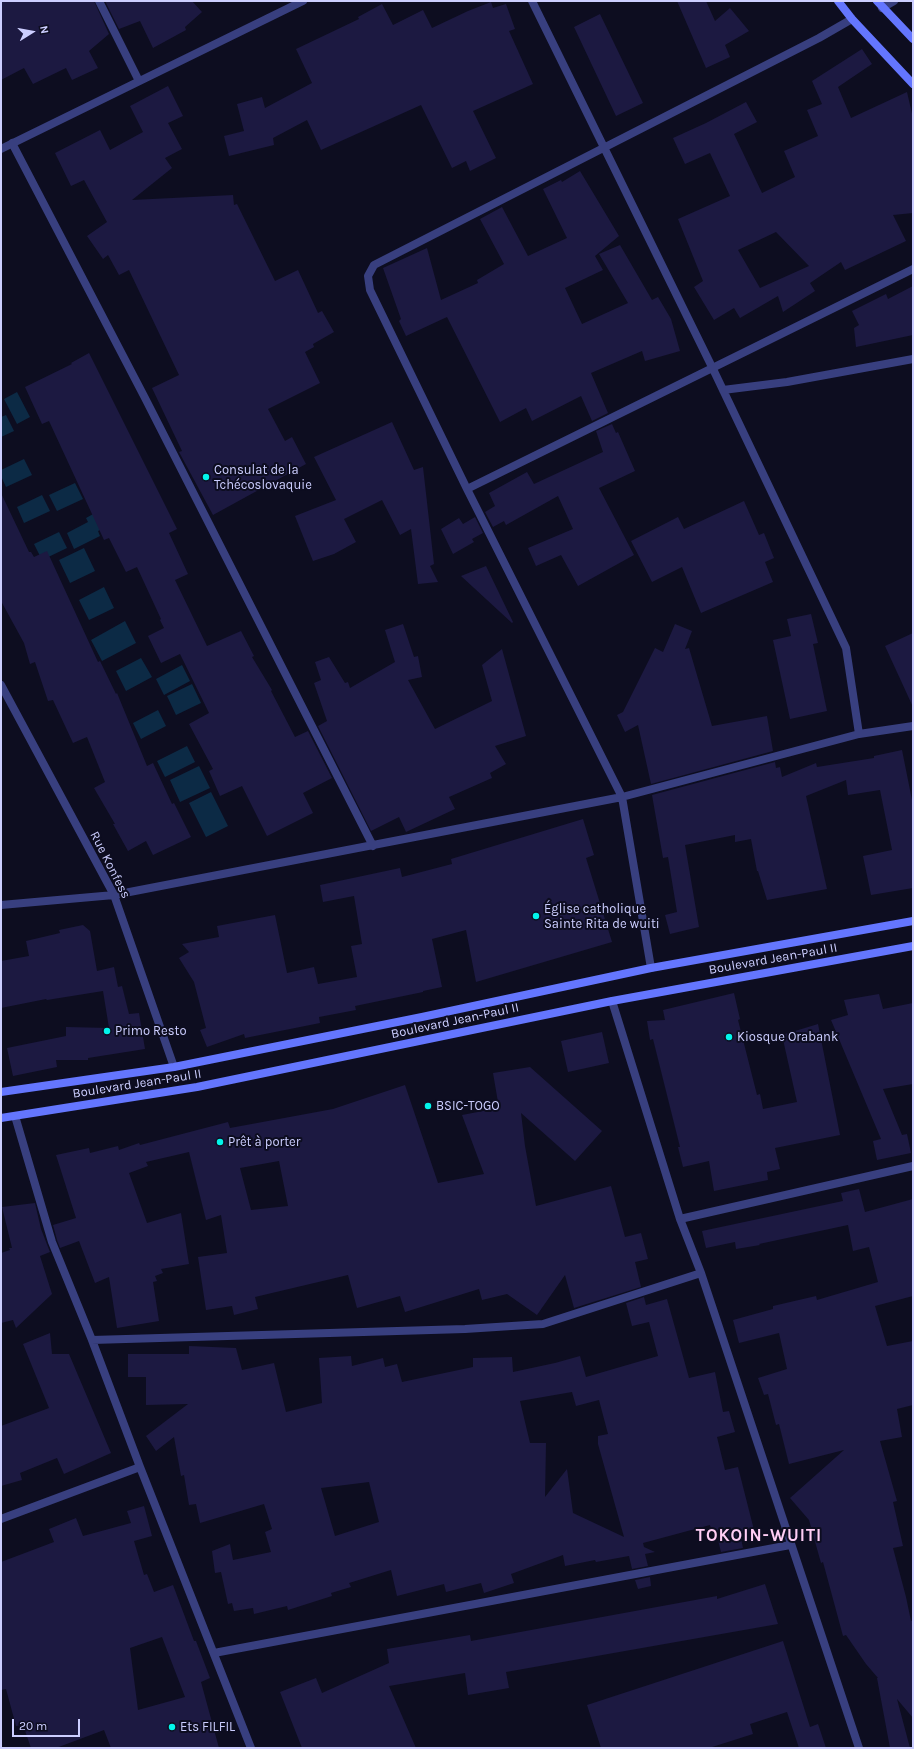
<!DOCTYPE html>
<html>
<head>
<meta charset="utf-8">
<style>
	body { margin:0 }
	#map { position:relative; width:914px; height:1749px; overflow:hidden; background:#0d0d20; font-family:Karla,sans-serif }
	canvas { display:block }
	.frame { position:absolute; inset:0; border:2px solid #ccceff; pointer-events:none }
	.north { position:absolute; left:12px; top:12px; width:40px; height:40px; -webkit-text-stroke:3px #0d0d20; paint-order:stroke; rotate:79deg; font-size:11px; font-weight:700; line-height:16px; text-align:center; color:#ccceff }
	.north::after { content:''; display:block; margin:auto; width:14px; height:18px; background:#ccceff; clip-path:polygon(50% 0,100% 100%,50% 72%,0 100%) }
	.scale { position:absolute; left:12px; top:1719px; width:68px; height:18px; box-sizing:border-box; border:2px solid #ccceff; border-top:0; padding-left:5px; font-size:12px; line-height:14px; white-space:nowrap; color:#ccceff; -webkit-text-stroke:3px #0d0d20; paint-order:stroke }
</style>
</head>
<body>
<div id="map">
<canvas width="914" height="1749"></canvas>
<div class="frame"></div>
<div class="north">N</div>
<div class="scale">20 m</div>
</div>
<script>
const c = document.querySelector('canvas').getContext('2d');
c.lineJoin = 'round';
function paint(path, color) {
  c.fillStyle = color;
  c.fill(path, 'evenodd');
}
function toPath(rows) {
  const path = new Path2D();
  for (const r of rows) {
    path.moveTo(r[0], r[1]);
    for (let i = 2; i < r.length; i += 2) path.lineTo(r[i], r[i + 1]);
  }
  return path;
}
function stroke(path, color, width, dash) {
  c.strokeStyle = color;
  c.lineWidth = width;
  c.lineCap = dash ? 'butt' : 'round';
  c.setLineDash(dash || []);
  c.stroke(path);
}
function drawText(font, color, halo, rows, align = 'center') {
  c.font = font + ' Karla,sans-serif';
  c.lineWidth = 4;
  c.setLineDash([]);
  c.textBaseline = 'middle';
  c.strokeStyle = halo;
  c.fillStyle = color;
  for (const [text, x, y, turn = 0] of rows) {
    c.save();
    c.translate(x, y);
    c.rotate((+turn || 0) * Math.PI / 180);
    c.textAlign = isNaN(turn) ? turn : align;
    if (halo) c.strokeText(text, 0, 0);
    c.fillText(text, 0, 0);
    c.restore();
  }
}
const water = toPath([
	[17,392,30,417,17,424,4,399],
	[6,415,14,431,1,437,1,417],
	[24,459,32,475,6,487,1,476,1,470],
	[75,483,83,499,57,511,49,495],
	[42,495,50,511,24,523,17,507],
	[111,504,119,520,98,531,100,536,74,549,67,533,88,522,86,518],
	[59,532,67,548,42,560,34,544],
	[84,548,95,571,70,583,59,560],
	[104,587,114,608,89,620,79,600],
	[125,621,136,643,102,661,91,640],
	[141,658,152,677,126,691,116,671],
	[182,665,190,681,164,695,156,679],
	[192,684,201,703,176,715,167,696],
	[158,710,166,726,141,739,133,723],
	[187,746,195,762,165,777,157,761],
	[199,766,210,788,180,802,170,780],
	[211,792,228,826,206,837,189,803]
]);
const building = toPath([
	[1,1,94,1,109,34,89,51,98,68,72,80,66,68,33,84,24,68,1,80],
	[105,1,192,1,202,12,185,27,186,30,153,48,140,21,119,29],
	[677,1,706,1,715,21,730,8,749,31,725,45,730,57,706,68],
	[491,2,493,8,506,4,515,29,509,31,533,84,473,111,496,158,470,171,466,161,452,168,421,105,321,150,307,120,273,138,274,145,229,156,224,136,244,131,237,104,262,97,265,108,312,83,296,49,359,19,358,17,382,4,393,25,423,10,432,28,468,11],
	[600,14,643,103,616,116,574,27],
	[862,49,872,64,838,87,851,118,907,92,913,118,913,213,893,215,906,241,845,270,841,262,810,283,815,291,783,312,778,296,740,318,734,308,714,320,694,287,703,281,678,219,730,196,710,153,685,164,673,138,706,123,746,102,757,122,734,134,762,193,795,177,784,151,818,136,807,110,822,104,812,81],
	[776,232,809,266,760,288,738,250],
	[168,86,183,116,168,123,182,149,165,158,172,168,132,200,233,195,234,205,237,204,275,281,298,270,318,313,322,311,334,332,313,344,314,347,305,352,320,383,268,409,285,441,292,437,306,464,213,515,179,452,182,451,152,388,179,375,129,270,119,275,108,255,103,259,87,236,107,222,84,180,71,186,55,153,100,130,110,150,143,132,130,106],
	[580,171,619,236,595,256,603,270,565,288,582,324,628,303,599,254,620,245,652,300,658,297,671,319,680,351,645,361,642,351,591,373,608,413,592,421,581,396,532,421,526,408,500,422,447,317,406,336,399,321,401,319,383,268,427,248,441,300,478,283,477,280,504,264,480,219,502,207,528,256,567,238,543,189,561,180,562,182],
	[913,286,913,335,856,347,854,328,859,325,852,311,886,294,888,299],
	[89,353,177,529,169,533,188,574,175,580,207,646,241,631,254,656,252,657,272,690,271,691,295,737,308,731,332,778,303,793,313,813,267,836,242,786,220,796,209,771,213,769,189,724,209,713,180,654,161,663,148,636,164,628,160,620,161,619,137,567,126,572,109,538,104,540,49,421,42,424,25,387,72,364,71,363],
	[392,422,414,470,423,467,434,564,430,566,438,582,418,584,411,529,400,535,382,500,344,519,356,542,334,554,313,561,295,516,336,500,314,457],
	[612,424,616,433,618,432,635,471,599,488,634,555,578,586,561,555,536,566,528,548,573,529,558,496,506,525,504,521,493,527,485,512,495,506,489,493,527,472,534,484,603,452,596,431],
	[1,493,29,552,31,552,34,557,47,551,98,662,100,661,116,694,117,693,147,766,153,763,172,804,174,803,191,837,153,855,146,841,128,851,113,824,115,824,94,788,105,782,87,737,73,743,53,700,48,701,35,662,30,664,24,643,1,601],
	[744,501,759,535,764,533,774,558,765,562,773,582,701,613,682,567,652,582,631,541,678,517,684,529],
	[475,517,483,533,472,539,474,542,453,554,441,529,459,518,463,524],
	[486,566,513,622,512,623,461,576],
	[811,614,818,643,813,644,827,711,790,719,773,640,791,636,787,619],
	[403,624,414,657,418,656,422,677,408,680,435,729,492,701,482,665,502,649,526,736,495,746,506,764,490,773,492,778,449,797,455,809,406,832,399,817,371,831,318,726,327,721,314,683,321,680,315,662,329,657,345,683,348,682,350,688,395,662,385,630],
	[675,624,692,631,685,649,689,648,712,726,767,716,773,751,651,784,638,725,625,732,617,715,623,712,655,648,663,652],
	[913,633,913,707,885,646],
	[902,750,913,805,913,888,871,895,863,856,892,850,880,790,848,795,846,780,806,796,827,889,767,900,758,871,757,871,751,839,735,842,735,835,685,845,699,927,670,934,665,915,677,912,668,857,663,858,652,795,775,762,776,768,780,767,782,777,816,763,817,767,874,758,874,756],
	[583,819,594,855,586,858,612,942,476,982,466,930,432,939,442,987,423,991,423,992,355,1006,356,1010,319,1017,320,1023,245,1038,244,1034,207,1047,200,1030,206,1028,194,982,179,958,189,952,182,944,219,937,217,926,275,915,287,973,314,967,318,984,357,977,351,946,362,944,354,896,323,902,320,885,400,868,402,877,452,864,451,859],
	[83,925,90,931,97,971,114,967,118,987,122,986,129,1014,139,1013,145,1049,88,1058,88,1060,56,1060,57,1067,13,1076,7,1048,66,1036,66,1027,109,1028,103,991,47,1000,46,999,1,1008,1,961,29,956,26,941,60,933,59,930],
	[734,993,740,1019,738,1020,757,1095,760,1094,763,1109,797,1102,782,1035,818,1024,840,1135,775,1148,780,1169,767,1172,768,1180,714,1191,709,1161,683,1167,678,1147,680,1147,653,1039,650,1040,647,1021,665,1020,663,1010],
	[879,994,883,1009,913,1003,913,1084,883,1089,902,1135,907,1134,911,1153,877,1160,873,1141,881,1139,831,1020,848,1015,844,1000],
	[602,1032,609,1063,568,1072,561,1041],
	[530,1067,602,1131,575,1161,521,1113,525,1146,536,1206,611,1186,625,1237,641,1233,648,1259,635,1262,641,1287,574,1308,565,1275,537,1315,507,1294,482,1300,479,1289,405,1312,400,1296,357,1308,348,1275,255,1297,258,1309,234,1315,232,1306,206,1310,198,1257,227,1253,221,1215,206,1220,189,1152,146,1162,148,1166,129,1173,147,1223,181,1213,189,1264,161,1269,163,1273,155,1276,157,1281,153,1282,159,1321,117,1328,109,1277,95,1283,79,1241,60,1248,57,1240,53,1225,76,1218,56,1155,89,1148,90,1153,118,1146,119,1150,139,1143,140,1145,228,1122,230,1128,333,1109,405,1085,438,1183,484,1174,462,1115,499,1108,493,1073],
	[279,1161,288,1206,251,1210,240,1168],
	[859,1189,865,1212,913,1199,913,1296,875,1306,887,1346,913,1341,913,1405,897,1409,902,1437,880,1441,897,1501,893,1502,903,1546,893,1548,906,1597,911,1621,913,1620,913,1718,897,1699,910,1748,890,1748,877,1678,878,1678,866,1664,846,1635,843,1636,823,1562,821,1563,809,1520,790,1498,844,1450,789,1464,779,1424,776,1425,768,1394,764,1395,758,1378,787,1369,779,1333,739,1343,733,1320,773,1309,773,1306,816,1296,817,1300,878,1282,869,1247,853,1251,848,1225,759,1244,760,1245,736,1249,735,1242,706,1248,702,1231,843,1201,841,1193],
	[35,1203,41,1229,50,1252,40,1256,52,1294,16,1328,13,1320,1,1323,1,1253,10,1250,9,1248,12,1248,2,1207],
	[644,1297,646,1305,667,1299,689,1378,715,1372,723,1412,729,1411,735,1432,717,1437,725,1470,738,1467,754,1530,740,1534,743,1548,721,1552,716,1532,712,1533,710,1525,643,1543,644,1547,655,1552,645,1554,648,1566,632,1569,629,1556,596,1562,595,1560,565,1566,563,1555,511,1574,514,1583,484,1593,481,1583,446,1592,444,1584,397,1596,391,1570,349,1583,351,1587,331,1593,332,1596,288,1610,287,1606,254,1614,253,1608,234,1611,232,1603,228,1604,221,1572,215,1573,212,1551,230,1544,233,1560,271,1552,265,1532,272,1529,264,1504,200,1523,196,1504,189,1505,184,1475,181,1476,174,1437,156,1451,146,1436,188,1404,146,1405,146,1377,128,1377,128,1354,189,1354,189,1346,236,1348,242,1370,274,1363,286,1412,322,1403,319,1358,351,1356,352,1366,383,1358,385,1367,397,1364,402,1382,473,1367,473,1358,512,1357,513,1372,555,1363,580,1356,586,1377,658,1356,649,1322,632,1326,626,1303],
	[572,1392,576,1406,599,1400,608,1434,598,1436,598,1444,624,1537,573,1513,567,1469,545,1497,546,1443,530,1443,520,1401],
	[369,1482,379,1522,335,1536,321,1488],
	[50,1333,52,1354,69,1354,111,1453,64,1474,57,1458,20,1473,22,1480,1,1486,1,1426,49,1408,23,1344],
	[144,1506,152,1536,134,1541,144,1575,147,1574,154,1592,173,1585,194,1641,196,1641,210,1678,201,1682,219,1748,111,1748,104,1730,56,1748,31,1748,23,1725,16,1726,6,1689,1,1690,1,1562,54,1542,49,1529,76,1518,83,1536,131,1523,127,1511],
	[162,1637,185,1697,138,1710,130,1648],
	[650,1577,651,1586,638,1589,635,1580],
	[765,1584,778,1624,506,1672,509,1688,468,1695,465,1673,389,1686,416,1748,302,1748,280,1692,316,1678,322,1693,389,1663,387,1649,470,1635,471,1641,717,1596,717,1599],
	[783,1641,810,1727,818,1724,826,1748,799,1748,787,1712,750,1724,753,1734,709,1748,601,1748,587,1705]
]);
const minor = toPath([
	[99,1,139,81],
	[532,1,713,369,846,648,859,734],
	[882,8,894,1],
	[12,143,145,398,373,846],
	[1,149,303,1],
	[723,390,787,382,913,359],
	[467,489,913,269],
	[1,685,114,895,174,1067],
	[1,905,114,895,622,797,859,734,913,726],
	[651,968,622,797,467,489,370,290,368,276,374,265,819,38,852,19],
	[612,1001,680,1219,701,1273,859,1748],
	[15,1116,52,1242,92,1340,140,1467,251,1748],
	[680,1219,913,1166],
	[92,1340,465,1329,543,1324,701,1273],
	[1,1519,140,1467],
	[214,1653,790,1545]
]);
const secondary = toPath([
	[838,1,852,19,913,84],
	[877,1,913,39],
	[1,1092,174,1067,422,1017,651,968,913,921],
	[1,1118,197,1087,612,1001,913,946]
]);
const markers = [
	[206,477,4,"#02f5eb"],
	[536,916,4,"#02f5eb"],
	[107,1031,4,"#02f5eb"],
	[729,1037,4,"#02f5eb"],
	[428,1106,4,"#02f5eb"],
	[220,1142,4,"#02f5eb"],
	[172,1727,4,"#02f5eb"]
];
const poiNames = [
	["Consulat de la",214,470],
	["Tchécoslovaquie",214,485],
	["Église catholique",544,909],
	["Sainte Rita de wuiti",544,924],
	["Primo Resto",115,1031],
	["Kiosque Orabank",737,1037],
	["BSIC-TOGO",436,1106],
	["Prêt à porter",228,1142],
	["Ets FILFIL",180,1727]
];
const streetNames = [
	["Rue Konfess",110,865,63],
	["Boulevard Jean-Paul II",773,959,-10],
	["Boulevard Jean-Paul II",455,1021,-12],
	["Boulevard Jean-Paul II",137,1084,-9]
];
const districtNames = [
	["TOKOIN-WUITI",759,1536]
];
paint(water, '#0c2a45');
paint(building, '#1c1941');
stroke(minor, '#383f7f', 8);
stroke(secondary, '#6476fe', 8);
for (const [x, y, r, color] of markers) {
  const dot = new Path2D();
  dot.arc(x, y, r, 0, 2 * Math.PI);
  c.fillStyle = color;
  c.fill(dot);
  stroke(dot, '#0d0d20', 1.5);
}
drawText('13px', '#ccceff', '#0d0d20', poiNames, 'left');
drawText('13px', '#ccceff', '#0d0d20', streetNames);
c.letterSpacing = '1px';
drawText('bold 17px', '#ffcef4', '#0d0d20', districtNames);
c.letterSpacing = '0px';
</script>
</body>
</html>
